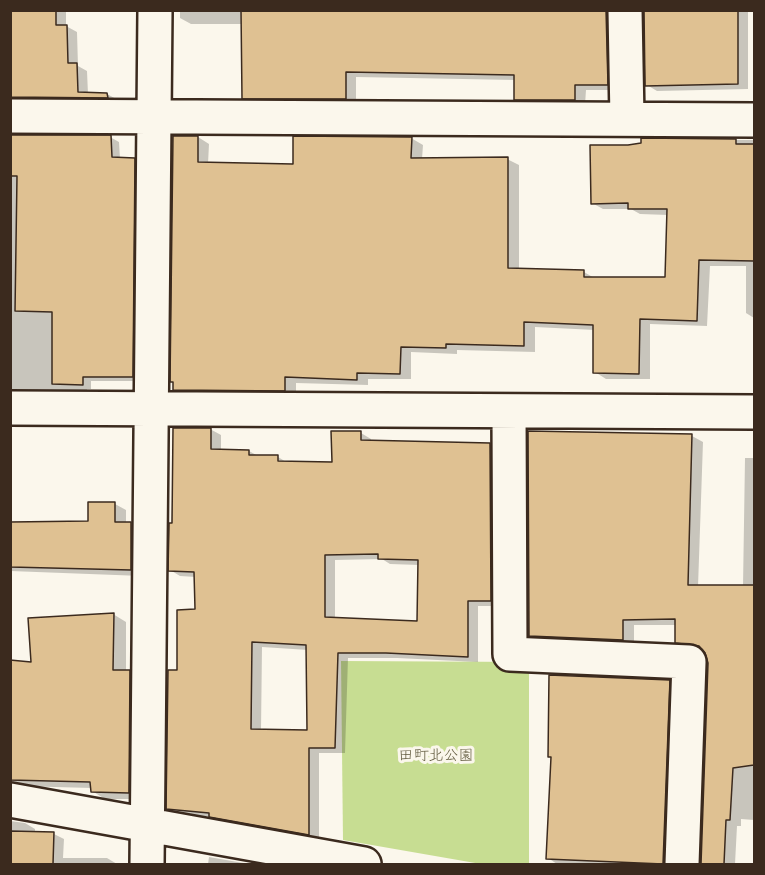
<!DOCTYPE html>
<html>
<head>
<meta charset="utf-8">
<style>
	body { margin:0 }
	#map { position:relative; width:765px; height:875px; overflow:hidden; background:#fbf7ec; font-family:Delius,sans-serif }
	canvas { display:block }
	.frame { position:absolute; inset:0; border:12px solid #3b2a1e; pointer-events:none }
</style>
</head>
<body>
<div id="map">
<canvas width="765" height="875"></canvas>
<div class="frame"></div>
</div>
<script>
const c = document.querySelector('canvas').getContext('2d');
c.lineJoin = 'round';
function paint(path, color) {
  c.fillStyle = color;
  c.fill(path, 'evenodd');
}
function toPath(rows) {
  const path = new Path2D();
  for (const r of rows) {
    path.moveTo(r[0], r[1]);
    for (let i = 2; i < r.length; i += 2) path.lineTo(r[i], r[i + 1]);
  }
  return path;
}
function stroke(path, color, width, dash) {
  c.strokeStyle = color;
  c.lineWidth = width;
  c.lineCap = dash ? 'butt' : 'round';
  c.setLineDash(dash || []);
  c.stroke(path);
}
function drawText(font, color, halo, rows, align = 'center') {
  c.font = font + ' Delius,"Klee One",sans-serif';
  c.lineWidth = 6;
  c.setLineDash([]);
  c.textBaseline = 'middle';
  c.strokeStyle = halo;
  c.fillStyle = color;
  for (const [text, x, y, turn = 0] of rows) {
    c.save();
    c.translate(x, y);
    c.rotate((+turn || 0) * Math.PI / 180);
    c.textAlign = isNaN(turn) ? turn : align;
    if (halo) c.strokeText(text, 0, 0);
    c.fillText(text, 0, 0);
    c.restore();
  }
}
const green = toPath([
	[341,661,529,662,529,864,481,864,343,840]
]);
const shadow = toPath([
	[10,10,66,10,66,26,77,32,78,66,87,71,88,94,107,94,118,100,10,105],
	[180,10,618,10,618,90,586,90,585,105,526,105,516,99,515,80,356,77,356,104,254,104,244,98,243,24,191,24,180,18],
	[645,10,748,10,748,89,657,91,647,85],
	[110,137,119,142,120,159,134,159,143,164,141,381,91,381,91,389,87,389,87,394,10,395,10,172],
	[198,137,209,144,208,164,294,166,411,138,423,145,422,159,507,159,519,165,519,269,584,272,596,279,666,279,668,215,640,214,631,209,603,209,592,203,628,146,642,144,642,140,754,140,754,318,746,313,746,266,710,266,707,326,650,324,650,379,606,379,595,372,595,330,535,327,535,352,457,350,457,354,411,352,411,379,368,379,368,385,296,383,296,396,186,396,175,389],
	[174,429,210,429,221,435,221,451,249,451,258,456,278,457,288,463,333,463,361,433,371,439,371,442,490,444,500,450,501,606,478,606,478,662,397,658,348,658,345,753,319,753,319,840,221,822,213,817,178,814,168,808,178,672,196,610,196,577,180,576,170,570],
	[382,559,390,564,419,565,419,623,335,619,335,560],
	[262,647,308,650,309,731,261,731],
	[529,433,692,436,703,442,698,587,743,586,745,458,754,458,754,820,741,819,741,826,737,826,735,864,701,864,709,663,705,651,688,648,676,642,676,625,634,625,634,646,541,642,530,635],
	[115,504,126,510,126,523,142,530,142,576,10,571,10,524,90,522],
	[113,614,126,622,126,671,143,679,141,799,105,799,92,791,92,788,16,786,10,783,10,662,32,664],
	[669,681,679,687,674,864,557,864,548,858],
	[10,821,25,823,35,829,35,833,54,834,64,839,63,858,107,858,117,864,10,864],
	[209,857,249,864,208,864]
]);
const building = toPath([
	[10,10,56,10,56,25,67,25,68,63,77,63,78,92,107,93,108,98,10,97,10,10],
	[241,10,606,10,608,85,575,85,575,100,514,100,514,75,346,72,346,99,242,99,241,10],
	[644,10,738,10,738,84,645,86,644,10],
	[10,135,111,135,112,157,135,158,133,377,83,377,83,385,52,384,52,312,15,311,17,176,10,176,10,135],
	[173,136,198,136,198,162,293,164,293,136,412,137,411,158,508,157,508,268,584,270,584,277,665,277,667,209,628,209,628,203,591,204,590,145,628,145,641,143,641,138,736,139,736,144,754,144,754,261,699,260,697,321,640,319,639,374,593,373,593,325,524,322,524,346,446,344,446,348,401,347,400,374,357,373,357,380,285,377,285,391,173,390,173,382,170,382,173,136],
	[173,428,211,428,211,449,249,450,249,455,278,455,278,461,332,462,331,431,361,431,361,440,490,443,491,601,468,601,468,657,386,653,338,653,335,748,309,748,309,835,209,817,209,813,166,809,168,670,177,670,177,610,195,609,194,572,168,571,169,523,172,523,173,428],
	[378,554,378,559,418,560,417,621,325,617,325,555,378,554],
	[252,642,306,645,307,730,251,729,252,642],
	[528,431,692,434,688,585,754,585,754,765,733,768,730,820,726,820,724,864,701,864,708,663,705,653,699,646,675,643,675,619,623,620,623,640,529,636,528,431],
	[88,502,115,502,115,522,131,522,131,570,10,567,10,522,88,521,88,502],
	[114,613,113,670,130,670,129,793,91,792,90,782,10,780,10,660,31,662,28,618,114,613],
	[549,675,670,680,663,864,546,859,551,757,548,757,549,675],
	[10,831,54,832,53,864,10,864,10,831]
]);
const minor = toPath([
	[625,10,627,119],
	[10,116,754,120],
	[10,408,754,412],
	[509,412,510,654,689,662,682,864],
	[10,800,364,864],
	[147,864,155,10]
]);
const parkNames = [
	["田町北公園",436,756]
];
paint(green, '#c7dd92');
paint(shadow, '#0003');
paint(building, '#dfc192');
stroke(building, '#3b2a1e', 1.5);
stroke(minor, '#3b2a1e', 38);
stroke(minor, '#fbf7ec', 33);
drawText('15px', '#5e573b', '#fbf7ec', parkNames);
</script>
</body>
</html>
